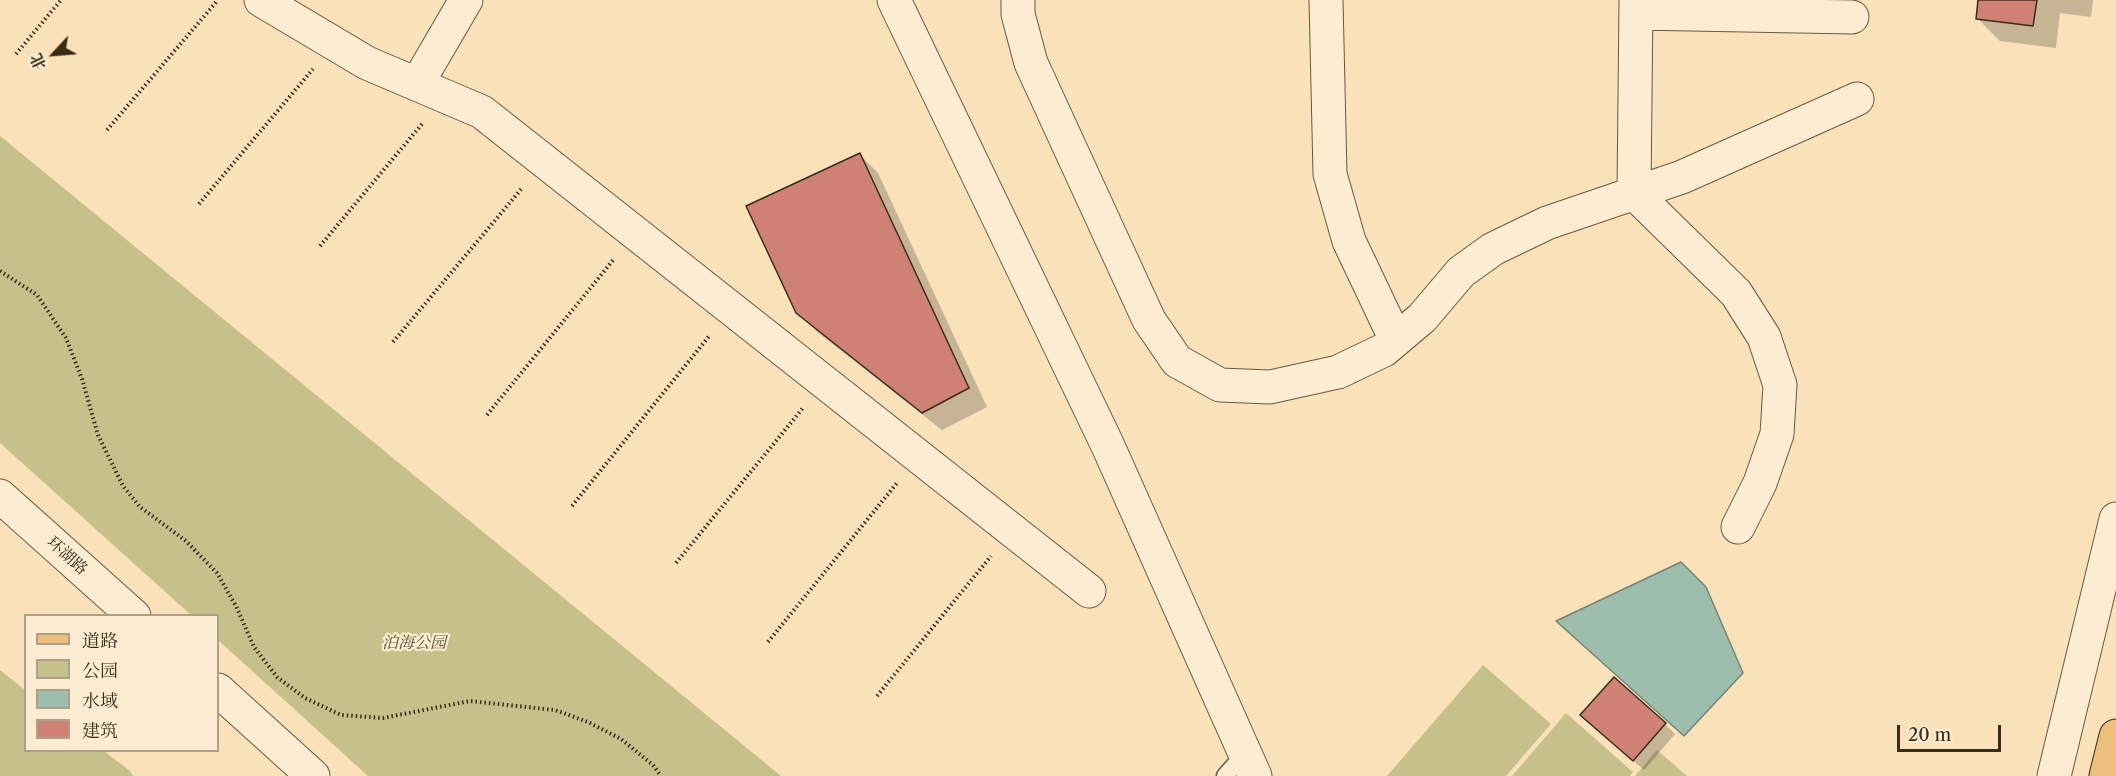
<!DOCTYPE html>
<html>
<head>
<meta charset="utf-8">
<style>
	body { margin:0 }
	#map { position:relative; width:2116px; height:776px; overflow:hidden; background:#f9e1b9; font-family:"Libre Caslon Text","Noto Serif SC",serif }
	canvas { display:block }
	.legend { position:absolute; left:24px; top:614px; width:195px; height:138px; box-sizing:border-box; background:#fbecd2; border:2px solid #ad9f89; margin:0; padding:8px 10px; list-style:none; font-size:18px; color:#392c1b }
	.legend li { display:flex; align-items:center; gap:12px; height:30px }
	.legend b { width:30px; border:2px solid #ad9f89 }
	.north { position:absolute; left:24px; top:24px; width:60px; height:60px; -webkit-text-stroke:4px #fbecd2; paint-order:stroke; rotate:244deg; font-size:16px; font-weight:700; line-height:24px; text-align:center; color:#392c1b }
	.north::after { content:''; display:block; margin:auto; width:21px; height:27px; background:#392c1b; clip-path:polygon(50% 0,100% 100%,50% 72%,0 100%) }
	.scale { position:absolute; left:1897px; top:725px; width:104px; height:27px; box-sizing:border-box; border:3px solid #392c1b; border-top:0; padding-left:8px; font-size:18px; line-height:21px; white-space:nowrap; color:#392c1b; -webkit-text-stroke:4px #fbecd2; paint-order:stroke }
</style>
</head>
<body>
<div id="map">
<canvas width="2116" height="776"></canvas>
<ul class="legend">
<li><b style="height:8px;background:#ecc07c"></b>道路</li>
<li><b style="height:16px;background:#c6c18a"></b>公园</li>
<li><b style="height:16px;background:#9ebead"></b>水域</li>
<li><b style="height:16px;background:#cf8274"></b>建筑</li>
</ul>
<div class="north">北</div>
<div class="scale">20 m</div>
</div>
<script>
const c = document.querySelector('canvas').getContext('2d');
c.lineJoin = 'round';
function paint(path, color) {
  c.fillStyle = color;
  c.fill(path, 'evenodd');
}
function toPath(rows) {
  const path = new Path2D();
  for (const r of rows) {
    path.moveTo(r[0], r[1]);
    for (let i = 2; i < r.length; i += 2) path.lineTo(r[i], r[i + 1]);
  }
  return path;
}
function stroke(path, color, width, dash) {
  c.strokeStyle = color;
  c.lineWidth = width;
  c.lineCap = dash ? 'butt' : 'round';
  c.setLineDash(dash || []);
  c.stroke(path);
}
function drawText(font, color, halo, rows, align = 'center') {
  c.font = font + ' "Libre Caslon Text","Noto Serif SC",serif';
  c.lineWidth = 4.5;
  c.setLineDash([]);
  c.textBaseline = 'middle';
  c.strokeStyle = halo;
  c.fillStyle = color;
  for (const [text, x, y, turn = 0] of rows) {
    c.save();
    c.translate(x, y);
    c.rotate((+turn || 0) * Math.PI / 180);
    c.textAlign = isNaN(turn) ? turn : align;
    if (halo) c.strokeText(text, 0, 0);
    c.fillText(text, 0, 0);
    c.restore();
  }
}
const green = toPath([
	[0,136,781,776,368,776,218,640,218,616,191,615,0,443],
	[1483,665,1551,724,1506,776,1387,776],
	[0,670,25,690,26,750,104,751,130,771,133,776,0,776],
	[1566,713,1633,772,1630,776,1512,776],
	[1657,750,1687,776,1635,776]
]);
const water = toPath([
	[1681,562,1706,587,1743,673,1684,736,1556,621,1681,562]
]);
const shadow = toPath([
	[1980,0,2093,0,2091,17,2060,13,2056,48,2000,41,1977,18],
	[860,155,878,173,987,407,942,430,816,331,797,312],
	[1665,724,1675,734,1644,770,1593,725]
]);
const building = toPath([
	[1978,0,2037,0,2033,26,1976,19,1978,0],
	[860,153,969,388,922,413,796,313,746,206,860,153],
	[1614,677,1666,723,1633,761,1580,715,1614,677]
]);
const path = toPath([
	[16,54,61,0],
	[107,130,218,0],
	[199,204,313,69],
	[320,246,422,124],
	[0,271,37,295,66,338,82,379,98,435,123,486,140,507,186,541,217,573,236,606,254,647,277,677,305,698,341,715,383,718,470,701,555,710,588,722,621,739,653,765,661,776],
	[393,342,523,187],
	[487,415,614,259],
	[572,506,710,335],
	[676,563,803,408],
	[768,642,897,483],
	[877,696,991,556]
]);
const lane = toPath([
	[1225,776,1245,753]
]);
const street = toPath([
	[261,0,367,63,482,112,1089,591],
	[894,0,1108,446,1255,776],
	[1018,0,1018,14,1031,63,1149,320,1177,361,1220,385,1270,387,1338,372,1384,350,1422,318,1461,272,1493,249,1547,223,1682,177,1857,99],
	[1326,0,1330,174,1349,241,1396,340],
	[1636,0,1634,193,1736,293,1764,337,1780,385,1777,434,1760,483,1738,527],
	[1636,13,1852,17],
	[417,84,466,0],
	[0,496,134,616],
	[218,690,313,776],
	[2054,776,2116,519]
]);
const primary = toPath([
	[2106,776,2116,736]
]);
const streetNames = [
	["环湖路",67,556,42]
];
const parkNames = [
	["泊海公园",414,643]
];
paint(green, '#c6c18a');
paint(water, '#9ebead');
stroke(water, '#768473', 1.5);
paint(shadow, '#0003');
paint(building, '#cf8274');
stroke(building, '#392c1b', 1.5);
stroke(lane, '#695942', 19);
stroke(street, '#695942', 35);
stroke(primary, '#392c1b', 35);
stroke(path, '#392c1b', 4, [1.5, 3]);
stroke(lane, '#fbecd2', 16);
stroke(street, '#fbecd2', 33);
stroke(primary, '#ecc07c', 33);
drawText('16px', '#392c1b', '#fbecd2', streetNames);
drawText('italic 16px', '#5c5137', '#fbecd2', parkNames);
</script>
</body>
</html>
